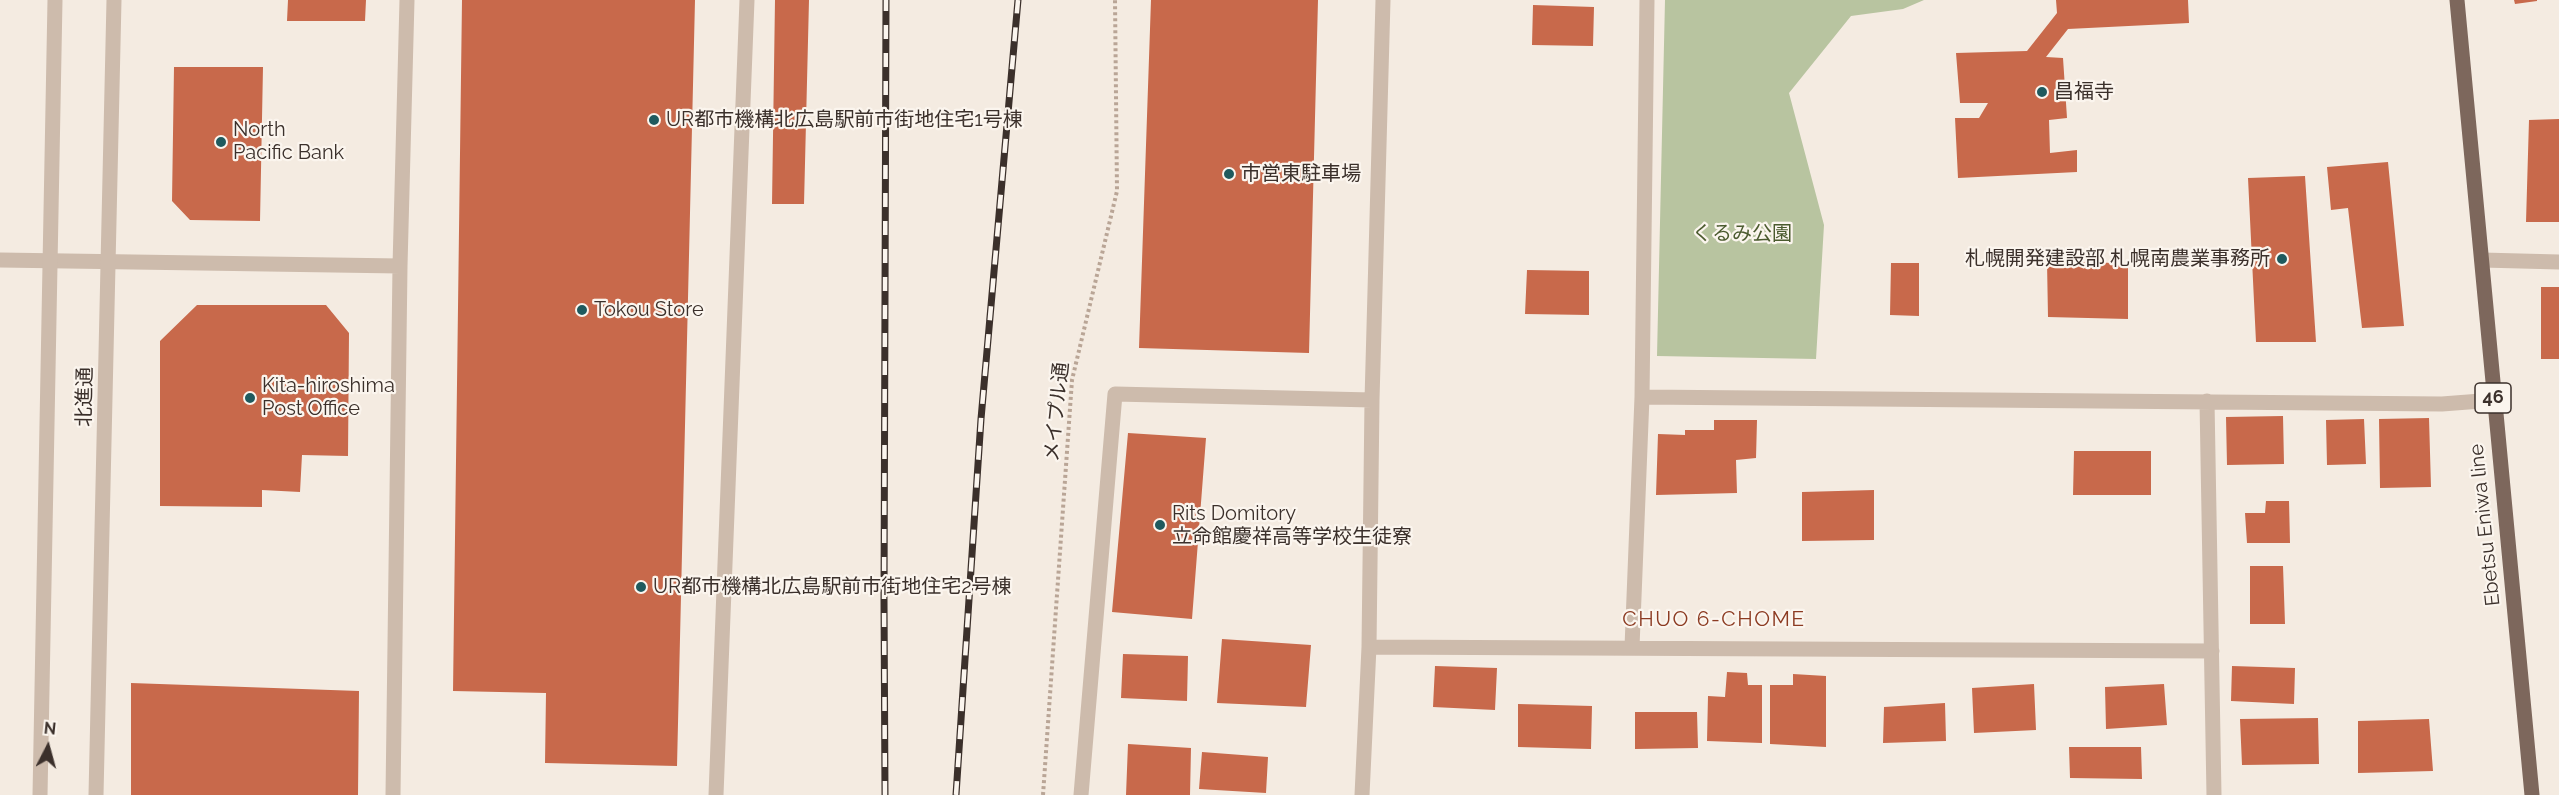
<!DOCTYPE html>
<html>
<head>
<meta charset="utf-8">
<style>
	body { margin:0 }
	#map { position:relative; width:2559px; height:795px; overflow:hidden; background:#f4ebe1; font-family:Raleway,sans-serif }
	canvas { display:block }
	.north { position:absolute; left:18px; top:717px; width:60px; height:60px; -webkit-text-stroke:4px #fbf5ee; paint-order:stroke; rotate:6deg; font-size:16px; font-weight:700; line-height:24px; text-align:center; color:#3b302b }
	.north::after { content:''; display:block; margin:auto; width:21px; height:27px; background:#3b302b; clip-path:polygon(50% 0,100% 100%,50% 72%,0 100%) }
</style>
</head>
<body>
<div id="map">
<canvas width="2559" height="795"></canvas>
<div class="north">N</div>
</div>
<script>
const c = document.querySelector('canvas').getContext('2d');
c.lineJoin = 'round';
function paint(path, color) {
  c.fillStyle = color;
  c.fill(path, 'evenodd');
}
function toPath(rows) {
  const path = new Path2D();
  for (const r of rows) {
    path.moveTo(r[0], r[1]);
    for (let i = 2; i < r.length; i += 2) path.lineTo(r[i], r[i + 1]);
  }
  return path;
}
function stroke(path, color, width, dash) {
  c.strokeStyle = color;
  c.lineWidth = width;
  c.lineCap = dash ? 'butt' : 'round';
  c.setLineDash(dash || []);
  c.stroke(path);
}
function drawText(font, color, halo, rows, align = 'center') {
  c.font = font + ' Raleway,"Noto Sans JP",sans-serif';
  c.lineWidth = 4.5;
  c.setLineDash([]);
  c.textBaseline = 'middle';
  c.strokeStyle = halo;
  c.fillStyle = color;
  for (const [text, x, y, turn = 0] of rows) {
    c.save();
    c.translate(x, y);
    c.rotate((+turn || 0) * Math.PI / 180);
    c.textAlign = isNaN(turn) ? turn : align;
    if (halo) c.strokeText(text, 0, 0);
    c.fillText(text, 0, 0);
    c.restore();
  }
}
const green = toPath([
	[1665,0,1924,0,1903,9,1851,16,1789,93,1824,225,1816,359,1657,356]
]);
const building = toPath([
	[288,0,366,0,365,21,287,21],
	[462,0,695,0,677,766,545,763,546,693,453,691],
	[775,0,809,0,804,204,772,204],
	[1151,0,1318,0,1309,353,1139,348],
	[2056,0,2188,0,2189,23,2068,29,2046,57,2063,58,2067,118,2049,120,2050,153,2077,150,2077,172,1958,178,1955,118,1979,118,1988,103,1960,103,1956,53,2027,51,2057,13],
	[2514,0,2537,0,2537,1,2515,4],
	[1533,5,1594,7,1593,46,1532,45],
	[174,67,263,67,260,221,190,220,172,201],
	[2559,119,2559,222,2526,222,2529,120],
	[2388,162,2404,326,2362,328,2348,208,2331,210,2327,167],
	[2305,176,2316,342,2256,342,2248,178],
	[2047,262,2128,263,2128,319,2048,317],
	[1891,263,1919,263,1919,316,1890,315],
	[1527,270,1589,271,1589,315,1525,314],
	[2541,287,2559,287,2559,359,2541,359],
	[197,305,326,305,349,333,348,456,302,455,300,492,262,490,262,507,160,506,160,341],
	[2283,416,2284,464,2227,465,2226,417],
	[2429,418,2431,487,2380,488,2379,419],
	[2364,419,2366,464,2327,465,2326,420],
	[1714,420,1757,420,1756,458,1736,460,1737,493,1656,495,1658,434,1685,435,1685,430,1714,430],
	[1128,433,1206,438,1192,619,1112,612],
	[2074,451,2151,451,2151,495,2073,495],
	[1874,490,1874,540,1802,541,1802,492],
	[2266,501,2289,501,2290,543,2247,543,2245,513,2265,513],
	[2250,566,2283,566,2285,624,2250,624],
	[1222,639,1311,645,1306,707,1217,703],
	[1123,654,1188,656,1187,701,1121,698],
	[1435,666,1497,668,1495,710,1433,707],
	[2232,666,2295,668,2294,704,2231,701],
	[1727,672,1747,673,1748,685,1762,685,1762,743,1707,741,1708,696,1725,697],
	[1793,674,1826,676,1826,747,1770,744,1770,685,1793,685],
	[131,683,359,691,358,795,131,795],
	[2034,684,2036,730,1974,733,1972,688],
	[2164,684,2167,725,2106,729,2105,687],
	[1945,703,1946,741,1883,743,1884,707],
	[1518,704,1592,706,1591,749,1518,747],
	[1635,712,1697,712,1698,748,1635,749],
	[2318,718,2319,764,2242,765,2240,719],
	[2429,719,2433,771,2358,773,2358,721],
	[1128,744,1191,748,1190,795,1126,795],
	[2069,747,2141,747,2142,779,2070,778],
	[1202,752,1268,757,1266,793,1199,789]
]);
const path = toPath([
	[1043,795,1072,380,1117,191,1115,0]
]);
const minor = toPath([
	[0,260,400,266],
	[2482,260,2559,262],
	[1642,397,2442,404,2494,400],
	[2207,401,2214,795],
	[1369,647,2212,651],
	[1632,647,1642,397,1647,0],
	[393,795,400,266,407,0],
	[716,795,747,0],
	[1081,795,1115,394,1372,400],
	[1362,795,1369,647,1372,400,1383,0]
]);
const tertiary = toPath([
	[40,795,55,0],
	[96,795,114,0]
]);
const primary = toPath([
	[2457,0,2532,795]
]);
const rail = toPath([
	[885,795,884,599,886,0],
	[956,795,981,419,1018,0]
]);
const markers = [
	[2042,92,6,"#1f5a5e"],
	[654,120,6,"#1f5a5e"],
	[221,142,6,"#1f5a5e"],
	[1229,174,6,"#1f5a5e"],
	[2282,259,6,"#1f5a5e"],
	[582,310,6,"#1f5a5e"],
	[250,398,6,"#1f5a5e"],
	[1160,525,6,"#1f5a5e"],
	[641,587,6,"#1f5a5e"]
];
const shields = [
	[2493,398,36]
];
const shieldNames = [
	["46",2493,398]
];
const poiNames = [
	["昌福寺",2054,92],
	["UR都市機構北広島駅前市街地住宅1号棟",666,120],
	["North",233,130],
	["Pacific Bank",233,153],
	["市営東駐車場",1241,174],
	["札幌開発建設部 札幌南農業事務所",2270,259,"right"],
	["Tokou Store",594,310],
	["Kita-hiroshima",262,386],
	["Post Office",262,409],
	["Rits Domitory",1172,514],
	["立命館慶祥高等学校生徒寮",1172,537],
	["UR都市機構北広島駅前市街地住宅2号棟",653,587]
];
const parkNames = [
	["くるみ公園",1742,234]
];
const streetNames = [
	["北進通",85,397,-89],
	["メイプル通",1057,412,-84],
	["Ebetsu Eniwa line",2485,525,-96]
];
const neighbourhoodNames = [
	["CHUO 6-CHOME",1714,620]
];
paint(green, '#b8c4a0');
paint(building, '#c8694b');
stroke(path, '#b9a596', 4, [3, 3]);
stroke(minor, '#cdbbac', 15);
stroke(tertiary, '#cdbbac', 15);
stroke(primary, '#7d675c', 15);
stroke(rail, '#3b302b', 7);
stroke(rail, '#fbf5ee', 4.5, [14]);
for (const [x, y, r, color] of markers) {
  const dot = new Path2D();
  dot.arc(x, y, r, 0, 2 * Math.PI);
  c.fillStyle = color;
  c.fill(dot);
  stroke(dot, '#fbf5ee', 2);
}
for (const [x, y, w] of shields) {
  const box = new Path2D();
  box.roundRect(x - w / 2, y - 15, w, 30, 4.5);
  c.fillStyle = '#fbf5ee';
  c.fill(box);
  stroke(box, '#3b302b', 1.5);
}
drawText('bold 18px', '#3b302b', null, shieldNames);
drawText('20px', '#3b302b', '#fbf5ee', poiNames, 'left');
drawText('20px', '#4a5a2e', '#fbf5ee', parkNames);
drawText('20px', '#3b302b', '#fbf5ee', streetNames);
c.letterSpacing = '1.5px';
drawText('21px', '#8c3b22', '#fbf5ee', neighbourhoodNames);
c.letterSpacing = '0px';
</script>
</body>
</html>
